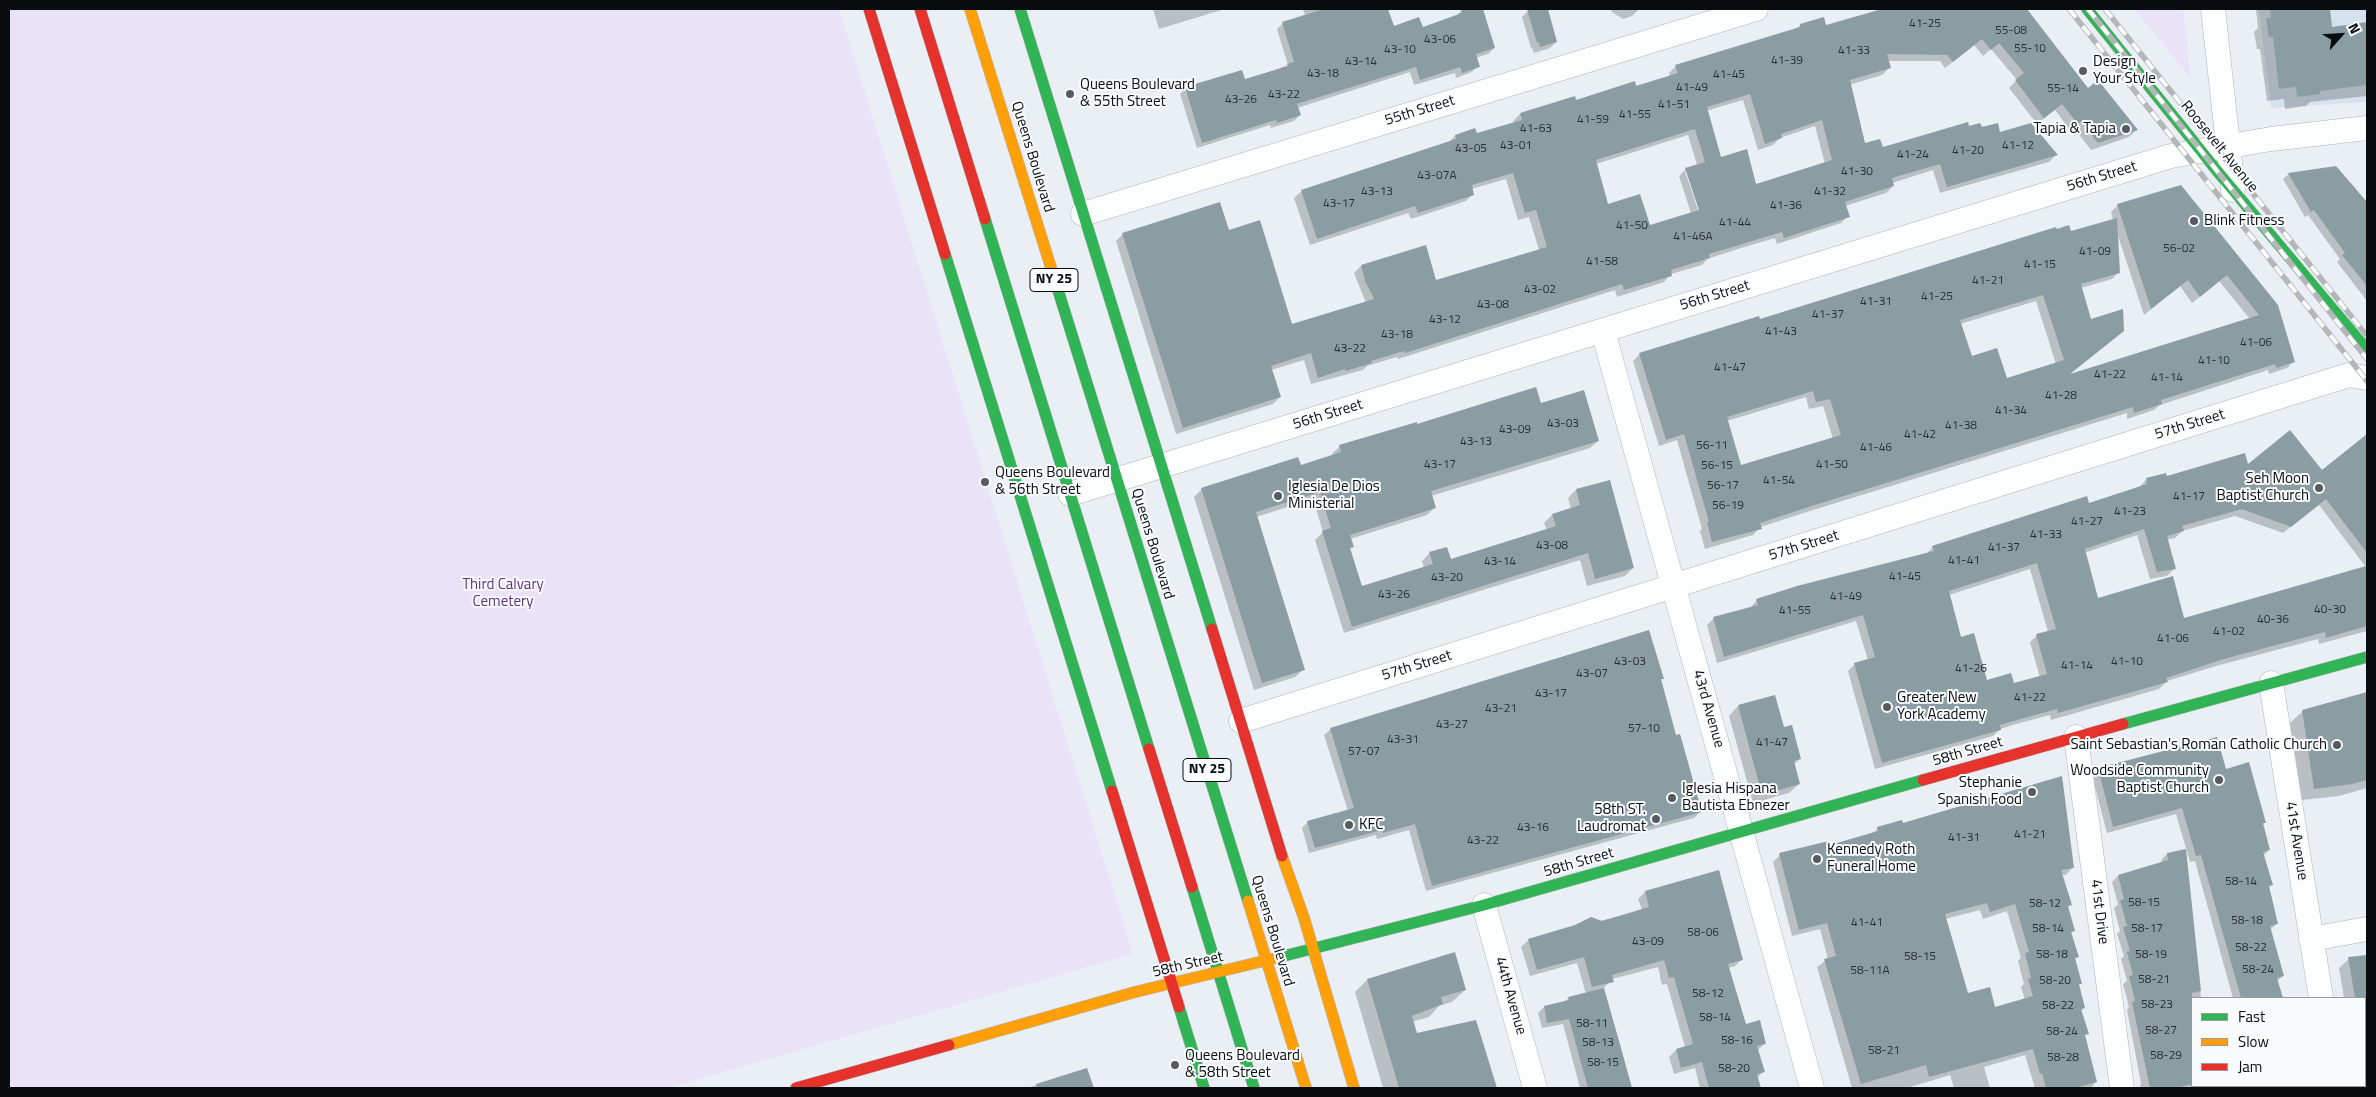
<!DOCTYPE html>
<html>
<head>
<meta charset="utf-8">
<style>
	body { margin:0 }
	#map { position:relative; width:2376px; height:1097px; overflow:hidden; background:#e9eff4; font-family:"Titillium Web",sans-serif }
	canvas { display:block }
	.frame { position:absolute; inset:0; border:10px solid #080c0f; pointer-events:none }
	.legend { position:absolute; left:2191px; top:997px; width:175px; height:90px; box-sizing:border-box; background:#f9fbfd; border:1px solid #999b9e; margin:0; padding:6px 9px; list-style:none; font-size:15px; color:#080c0f }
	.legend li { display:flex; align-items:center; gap:10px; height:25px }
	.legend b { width:25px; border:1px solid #999b9e }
	.north { position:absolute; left:2316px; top:10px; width:50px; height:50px; -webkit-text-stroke:4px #f9fbfd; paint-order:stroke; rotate:64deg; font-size:14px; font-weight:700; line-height:20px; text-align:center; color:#080c0f }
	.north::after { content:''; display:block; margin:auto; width:18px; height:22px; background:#080c0f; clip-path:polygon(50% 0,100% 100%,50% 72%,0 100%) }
</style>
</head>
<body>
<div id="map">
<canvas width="2376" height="1097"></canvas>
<div class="frame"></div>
<ul class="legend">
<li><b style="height:6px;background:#30b455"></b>Fast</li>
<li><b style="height:6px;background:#ff9f0a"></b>Slow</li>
<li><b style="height:6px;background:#e5322d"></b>Jam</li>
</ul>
<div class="north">N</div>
</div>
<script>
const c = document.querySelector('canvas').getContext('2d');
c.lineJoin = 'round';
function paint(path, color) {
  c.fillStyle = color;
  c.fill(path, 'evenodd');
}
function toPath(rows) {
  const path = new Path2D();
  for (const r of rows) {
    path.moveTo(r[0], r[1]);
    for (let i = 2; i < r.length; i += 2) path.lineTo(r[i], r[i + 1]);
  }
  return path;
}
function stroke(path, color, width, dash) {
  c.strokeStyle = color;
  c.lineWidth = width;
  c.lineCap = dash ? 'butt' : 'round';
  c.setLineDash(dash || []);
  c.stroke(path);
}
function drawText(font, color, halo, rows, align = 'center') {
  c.font = font + ' "Titillium Web",sans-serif';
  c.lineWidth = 4;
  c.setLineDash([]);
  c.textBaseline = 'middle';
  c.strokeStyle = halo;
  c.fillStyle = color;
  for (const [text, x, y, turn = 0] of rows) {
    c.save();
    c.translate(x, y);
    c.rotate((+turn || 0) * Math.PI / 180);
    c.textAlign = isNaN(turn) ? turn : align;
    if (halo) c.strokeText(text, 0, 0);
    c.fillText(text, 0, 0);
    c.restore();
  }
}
const built = toPath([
	[2259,9,2367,9,2367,102,2271,108]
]);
const green = toPath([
	[9,9,839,9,1133,954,668,1088,9,1088],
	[2134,9,2183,9,2191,78]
]);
const shadow = toPath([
	[1153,9,1225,9,1159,29],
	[1303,9,1387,9,1393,27,1422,28,1456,16,1462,10,1481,9,1494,48,1488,54,1475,58,1478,66,1472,72,1456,78,1455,73,1414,85,1410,72,1297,108,1300,115,1294,121,1271,128,1270,125,1197,148,1180,94,1186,88,1245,81,1288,65,1277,29,1283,23,1305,15],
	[1536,9,1546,9,1556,42,1550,48,1534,53,1532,48,1531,48,1522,17,1528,11],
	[1611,9,1639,9,1632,16,1623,19,1612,12],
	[1886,9,2025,9,2088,89,2136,130,2129,137,2091,150,2074,128,2070,130,2055,110,2037,124,2009,88,2017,80,1991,49,1983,56,1974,45,1945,68,1940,61,1887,61,1889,68,1882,75,1849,85,1864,145,1882,149,1969,127,2000,133,2056,155,2049,162,1940,193,1933,170,1892,183,1893,186,1886,193,1845,206,1848,216,1841,223,1777,244,1775,238,1741,248,1707,259,1702,265,1671,274,1664,282,1617,297,1615,290,1398,359,1397,357,1367,366,1363,370,1311,384,1304,360,1271,370,1280,397,1273,404,1176,434,1116,241,1123,234,1228,231,1292,325,1366,303,1354,273,1361,266,1436,282,1539,250,1529,217,1518,220,1506,179,1471,189,1473,194,1466,201,1411,219,1408,213,1310,245,1294,198,1302,191,1448,143,1455,136,1476,135,1514,124,1513,121,1520,114,1574,98,1576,101,1670,77,1669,73,1676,66,1797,29,1800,25,1826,26],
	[1743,100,1758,150,1773,145,1780,138,1815,126,1825,164,1755,186,1720,158,1706,111],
	[1688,135,1697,165,1686,169,1679,176,1691,213,1649,226,1607,205,1596,164],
	[1685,171,1688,171,1702,215,1700,216],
	[2256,9,2328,9,2331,28,2367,24,2367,96,2310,102,2306,106,2285,109,2284,99,2267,101,2260,49,2257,49,2254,32,2258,28],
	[2289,174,2349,184,2351,183,2367,204,2367,301,2337,262,2340,259,2308,215,2305,217,2283,179],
	[2180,186,2294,361,2287,368,2269,374,2268,370,2160,405,2154,410,2127,419,2127,413,1810,511,1760,527,1753,535,1705,549,1700,531,1702,529,1677,440,1659,446,1633,361,1640,354,1759,320,2056,230,2070,233,2113,220,2111,212,2118,205],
	[2117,233,2144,315,2180,286,2192,303,2219,281,2250,319,2068,376,2081,288,2112,279,2119,272],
	[2036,301,2056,364,2006,380,1971,358,1960,324],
	[1806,397,1809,409,1823,406,1833,439,1740,467,1727,421],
	[1540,405,1598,441,1590,448,1431,496,1434,508,1427,515,1350,539,1352,547,1349,550,1361,587,1424,568,1422,561,1430,553,1450,560,1547,530,1544,523,1552,515,1571,509,1568,498,1576,490,1609,481,1633,568,1625,576,1587,586,1580,560,1344,633,1315,540,1323,532,1313,499,1256,517,1303,670,1295,677,1254,690,1194,497,1202,489,1300,467,1333,456,1332,454,1340,446,1417,426],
	[2367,435,2367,631,2319,644,2318,639,2216,666,2167,681,2159,689,2051,720,2050,715,2016,724,2000,729,1993,736,1875,769,1848,671,1855,664,1868,660,1856,621,1717,663,1707,625,1714,618,1750,608,1757,600,1926,554,1933,547,2088,504,2139,487,2146,480,2165,474,2166,478,2247,466,2322,472],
	[2319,505,2365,566,2183,620,2098,599,2084,553,2137,535,2150,579,2167,576,2174,569,2166,540,2175,538,2182,531,2235,516,2283,533],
	[2030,569,2048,632,2037,635,2030,642,2040,678,2013,685,1987,681,1961,638,1949,595],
	[1663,678,1660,681,1676,737,1700,812,1694,818,1426,891,1409,830,1377,839,1376,835,1309,853,1302,828,1308,822,1348,811,1324,735,1331,729],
	[2367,693,2367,788,2339,796,2302,800,2290,723,2302,712],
	[1738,706,1783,728,1800,759,1793,765,1799,784,1789,793,1753,803,1729,716],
	[2216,739,2225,771,2265,822,2262,825,2269,850,2263,856,2271,885,2268,888,2277,923,2270,930,2283,976,2277,981,2281,998,2233,998,2195,861,2190,862,2176,814,2107,833,2092,776,2098,770],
	[1902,825,2073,867,2066,875,2061,875,2070,905,2067,908,2074,930,2070,934,2077,957,2074,960,2080,983,2078,986,2084,1008,2081,1011,2087,1033,2084,1036,2096,1082,2091,1088,2035,1088,2025,1055,1984,1067,1990,1088,1954,1088,1950,1075,1907,1088,1852,1088,1817,967,1828,959,1820,929,1792,936,1773,862,1780,855,1829,847,1872,834,1878,828],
	[1980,910,1983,919,2007,911,2021,958,2018,961,2024,984,2021,987,2025,1000,1994,1008,1967,995,1945,919],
	[2185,850,2201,998,2192,998,2192,1086,2196,1086,2192,1088,2140,1088,2141,1083,2127,1010,2129,1007,2123,984,2127,981,2121,959,2124,956,2117,934,2120,931,2114,908,2118,904,2112,882,2118,876,2162,863,2161,860,2167,854],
	[1645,892,1742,959,1735,966,1728,968,1745,1026,1765,1043,1757,1051,1763,1072,1757,1078,1759,1088,1700,1088,1695,1068,1674,1074,1669,1057,1676,1050,1685,1047,1667,984,1662,985,1658,967,1612,979,1603,989,1631,1088,1580,1088,1563,1024,1542,1028,1538,1013,1544,1007,1564,1002,1569,998,1586,994,1577,963,1530,976,1521,947,1529,940,1642,910,1638,899],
	[2367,956,2367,1088,2359,1088,2358,1086,2365,1086,2365,998,2344,998,2339,968,2349,959],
	[1367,980,1465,990,1452,1002,1439,1006,1429,1017,1412,1022,1416,1034,1475,1022,1495,1088,1383,1088,1355,992],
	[1087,1070,1092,1088,1027,1088],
	[2240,1086,2294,1086,2295,1088,2240,1088]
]);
const building = toPath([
	[1324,9,1388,9,1394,26,1419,17,1423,27,1462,13,1461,9,1483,9,1495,48,1476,54,1480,67,1462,73,1460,67,1420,80,1416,67,1297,104,1301,115,1277,123,1276,120,1202,143,1185,87,1242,70,1245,79,1288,66,1287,64,1294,62,1282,22],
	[1527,9,1548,9,1557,42,1540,47,1539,42,1537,43],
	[1882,9,2027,9,2088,88,2098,80,2138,130,2098,143,2081,122,2078,124,2062,104,2044,118,2015,80,2024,73,1999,43,1991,50,1982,39,1953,62,1947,55,1887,54,1891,68,1850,80,1865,143,1880,139,1883,147,1968,122,1969,126,1980,123,1982,127,1998,123,2000,132,2031,123,2058,155,1947,187,1940,164,1892,178,1894,186,1845,202,1850,217,1784,238,1782,232,1749,242,1709,254,1710,258,1671,270,1672,276,1624,290,1622,284,1421,348,1405,353,1404,351,1371,361,1372,363,1346,371,1345,369,1318,378,1311,353,1271,366,1281,397,1183,428,1122,233,1220,202,1229,230,1260,220,1292,324,1374,299,1365,281,1361,265,1426,245,1436,280,1547,247,1536,210,1525,213,1513,173,1472,185,1474,195,1418,213,1415,206,1317,239,1301,190,1456,139,1455,135,1475,128,1477,133,1522,120,1520,113,1575,96,1576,100,1635,81,1636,86,1678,73,1675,65,1800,27,1800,24,1824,17,1826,25],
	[1750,94,1765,144,1782,138,1781,134,1822,120,1832,160,1756,184,1747,149,1721,157,1707,107],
	[1695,129,1705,162,1685,168,1699,210,1650,225,1640,194,1608,204,1596,160],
	[2270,9,2330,9,2332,27,2367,22,2367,85,2320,91,2320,94,2297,97,2296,87,2279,89,2273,37,2269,37,2266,18,2271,18],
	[2336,166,2367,202,2367,286,2342,255,2345,253,2314,210,2311,212,2288,173],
	[2181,185,2278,305,2295,362,2276,368,2275,364,2161,400,2162,404,2134,413,2133,407,1818,504,1760,523,1762,529,1712,542,1707,522,1709,522,1684,434,1666,440,1639,353,1759,316,1760,319,2056,227,2057,229,2069,225,2071,231,2117,218,2120,273,2081,284,2091,319,2123,309,2124,331,2070,374,2259,315,2227,275,2200,297,2188,280,2151,309,2117,204],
	[2043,295,2064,360,2007,378,1997,348,1972,356,1960,320],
	[1813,391,1816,402,1830,399,1841,435,1741,465,1727,417],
	[1536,387,1541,403,1584,390,1599,441,1431,491,1436,508,1350,535,1354,547,1350,548,1362,586,1433,564,1429,552,1447,547,1451,559,1556,526,1552,514,1580,505,1576,489,1610,480,1634,568,1595,579,1588,553,1352,627,1322,531,1331,528,1320,492,1256,512,1305,670,1262,683,1201,488,1298,457,1301,465,1341,452,1339,445,1417,422,1417,424],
	[2290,430,2322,470,2367,434,2367,553,2326,499,2291,527,2242,509,2182,526,2184,531,2167,536,2176,569,2157,572,2144,529,2085,549,2098,598,2173,576,2184,618,2367,566,2367,626,2326,638,2325,632,2224,659,2166,678,2168,682,2058,713,2057,709,2024,718,2000,725,2001,730,1882,763,1854,663,1875,657,1863,615,1724,657,1713,617,1758,605,1756,599,1797,586,1934,551,1932,546,2087,496,2089,503,2147,484,2146,478,2166,473,2167,476,2245,453,2248,464],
	[2037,563,2056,629,2036,634,2047,674,2014,683,2011,673,1987,680,1974,633,1961,637,1949,591],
	[1649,630,1664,679,1661,679,1676,735,1680,734,1702,812,1432,886,1415,824,1383,833,1382,830,1315,848,1307,821,1354,808,1330,728],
	[2367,692,2367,780,2352,784,2314,789,2302,710],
	[1775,695,1784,727,1792,725,1801,759,1794,761,1800,784,1762,795,1738,705],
	[2217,737,2226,769,2249,762,2266,823,2263,823,2270,850,2263,852,2273,885,2269,886,2278,924,2270,926,2284,976,2277,978,2283,998,2241,998,2201,855,2196,856,2182,808,2113,827,2098,768],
	[2062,776,2074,868,2061,870,2072,905,2068,906,2075,931,2071,932,2079,957,2075,958,2082,984,2079,984,2085,1008,2081,1009,2089,1034,2085,1035,2097,1082,2075,1088,2046,1088,2042,1073,2040,1074,2033,1049,1929,1077,1926,1065,1861,1084,1824,959,1836,956,1827,923,1799,930,1779,853,1829,841,1830,845,1878,831,1877,827,1902,820,1903,823],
	[1987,903,1990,912,2015,904,2029,952,2025,953,2031,978,2028,979,2033,996,1995,1007,1990,987,1968,993,1945,914],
	[2186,849,2201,991,2192,993,2192,1084,2176,1088,2150,1088,2132,1002,2135,1001,2129,976,2133,975,2127,952,2130,951,2123,927,2127,926,2120,900,2124,899,2118,875,2168,860,2167,853],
	[1719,870,1743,960,1728,964,1746,1024,1760,1020,1766,1044,1757,1046,1765,1072,1757,1074,1761,1088,1709,1088,1702,1062,1681,1068,1676,1049,1693,1044,1674,977,1669,978,1664,960,1612,975,1614,982,1592,987,1584,957,1537,970,1528,939,1575,925,1591,917,1602,921,1649,907,1645,891],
	[1455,952,1466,990,1441,997,1443,1004,1412,1016,1417,1033,1476,1020,1497,1088,1399,1088,1367,979],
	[2367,955,2367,1012,2365,1012,2365,998,2355,998,2348,957],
	[1604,988,1621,1048,1632,1088,1588,1088,1569,1019,1547,1023,1544,1006,1569,1000,1568,997],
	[1087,1068,1094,1088,1037,1088,1036,1084]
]);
const street = toPath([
	[2213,9,2233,190],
	[1083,214,1756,9],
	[1603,331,1812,1088],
	[1070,494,2171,156,2271,139,2367,128],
	[2271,683,2321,998],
	[1241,721,2349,375,2367,378],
	[2076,737,2122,1088],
	[1484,905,1535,1088],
	[2311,939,2367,929],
	[2334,1086,2335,1088]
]);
const fast = toPath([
	[1020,9,1212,629],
	[2087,9,2218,172,2367,350],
	[985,219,1149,749],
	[945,254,1112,791],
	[1053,274,1248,901],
	[2123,724,2367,657],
	[1192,887,1254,1088],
	[1276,958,1484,905,1923,780],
	[1179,1007,1204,1088]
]);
const slow = toPath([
	[970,9,1053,274],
	[1282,856,1304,918,1354,1088],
	[1248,901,1306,1088],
	[949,1045,1135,992,1276,958]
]);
const jam = toPath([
	[869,9,945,254],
	[920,9,985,219],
	[1212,629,1282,856],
	[1149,749,1192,887],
	[1923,780,2123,724],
	[1112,791,1179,1007],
	[796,1088,949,1045]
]);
const rail = toPath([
	[2069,9,2367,381],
	[2088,9,2367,359],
	[2105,9,2367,336]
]);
const markers = [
	[2083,71,5,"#575b5f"],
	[1070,94,5,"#575b5f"],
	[2126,129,5,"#575b5f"],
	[2194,221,5,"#575b5f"],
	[985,482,5,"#575b5f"],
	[2319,488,5,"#575b5f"],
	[1278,496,5,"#575b5f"],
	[1887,707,5,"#575b5f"],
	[2337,745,5,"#575b5f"],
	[2219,780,5,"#575b5f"],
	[2032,792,5,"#575b5f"],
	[1672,798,5,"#575b5f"],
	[1656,819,5,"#575b5f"],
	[1349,825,5,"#575b5f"],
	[1817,859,5,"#575b5f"],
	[1175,1065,5,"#575b5f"]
];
const numberNames = [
	["41-25",1925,24],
	["55-08",2011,31],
	["43-06",1440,40],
	["55-10",2030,49],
	["43-10",1400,50],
	["41-33",1854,51],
	["41-39",1787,61],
	["43-14",1361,62],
	["43-18",1323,74],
	["41-45",1729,75],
	["41-49",1692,88],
	["55-14",2063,89],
	["43-22",1284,95],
	["43-26",1241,100],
	["41-51",1674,105],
	["41-55",1635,115],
	["41-59",1593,120],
	["41-63",1536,129],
	["43-01",1516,146],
	["41-12",2018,146],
	["43-05",1471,149],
	["41-20",1968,151],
	["41-24",1913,155],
	["41-30",1857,172],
	["43-07A",1437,176],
	["43-13",1377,192],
	["41-32",1830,192],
	["43-17",1339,204],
	["41-36",1786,206],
	["41-44",1735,223],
	["41-50",1632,226],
	["41-46A",1693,237],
	["56-02",2179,249],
	["41-09",2095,252],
	["41-58",1602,262],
	["41-15",2040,265],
	["41-21",1988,281],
	["43-02",1540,290],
	["41-25",1937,297],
	["41-31",1876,302],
	["43-08",1493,305],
	["41-37",1828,315],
	["43-12",1445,320],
	["41-43",1781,332],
	["43-18",1397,335],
	["41-06",2256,343],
	["43-22",1350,349],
	["41-10",2214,361],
	["41-47",1730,368],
	["41-22",2110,375],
	["41-14",2167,378],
	["41-28",2061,396],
	["41-34",2011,411],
	["43-03",1563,424],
	["41-38",1961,426],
	["43-09",1515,430],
	["41-42",1920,435],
	["43-13",1476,442],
	["56-11",1712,446],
	["41-46",1876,448],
	["43-17",1440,465],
	["41-50",1832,465],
	["56-15",1717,466],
	["41-54",1779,481],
	["56-17",1723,486],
	["41-17",2189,497],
	["56-19",1728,506],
	["41-23",2130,512],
	["41-27",2087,522],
	["41-33",2046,535],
	["43-08",1552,546],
	["41-37",2004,548],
	["41-41",1964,561],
	["43-14",1500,562],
	["41-45",1905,577],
	["43-20",1447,578],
	["43-26",1394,595],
	["41-49",1846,597],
	["40-30",2330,610],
	["41-55",1795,611],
	["40-36",2273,620],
	["41-02",2229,632],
	["41-06",2173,639],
	["43-03",1630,662],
	["41-10",2127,662],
	["41-14",2077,666],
	["41-26",1971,669],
	["43-07",1592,674],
	["43-17",1551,694],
	["41-22",2030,698],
	["43-21",1501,709],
	["43-27",1452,725],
	["57-10",1644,729],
	["43-31",1403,740],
	["41-47",1772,743],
	["57-07",1364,752],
	["43-16",1533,828],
	["41-21",2030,835],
	["41-31",1964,838],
	["43-22",1483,841],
	["58-14",2241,882],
	["58-15",2144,903],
	["58-12",2045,904],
	["58-18",2247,921],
	["41-41",1867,923],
	["58-14",2048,929],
	["58-17",2147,929],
	["58-06",1703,933],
	["43-09",1648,942],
	["58-22",2251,948],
	["58-18",2052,955],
	["58-19",2151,955],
	["58-15",1920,957],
	["58-24",2258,970],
	["58-11A",1870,971],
	["58-21",2154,980],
	["58-20",2055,981],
	["58-12",1708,994],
	["58-23",2157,1005],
	["58-22",2058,1006],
	["58-14",1715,1018],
	["58-11",1592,1024],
	["58-27",2161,1031],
	["58-24",2062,1032],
	["58-16",1737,1041],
	["58-13",1598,1043],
	["58-21",1884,1051],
	["58-29",2166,1056],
	["58-28",2063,1058],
	["58-15",1603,1063],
	["58-20",1734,1069]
];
const shields = [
	[1054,280,48],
	[1207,770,48]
];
const shieldNames = [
	["NY 25",1054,280],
	["NY 25",1207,770]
];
const poiNames = [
	["Design",2093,62],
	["Your Style",2093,79],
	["Queens Boulevard",1080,85],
	["& 55th Street",1080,102],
	["Tapia & Tapia",2116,129,"right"],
	["Blink Fitness",2204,221],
	["Queens Boulevard",995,473],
	["& 56th Street",995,490],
	["Seh Moon",2309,479,"right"],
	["Baptist Church",2309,496,"right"],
	["Iglesia De Dios",1288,487],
	["Ministerial",1288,504],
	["Greater New",1897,698],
	["York Academy",1897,715],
	["Saint Sebastian's Roman Catholic Church",2327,745,"right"],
	["Woodside Community",2209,771,"right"],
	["Baptist Church",2209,788,"right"],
	["Stephanie",2022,783,"right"],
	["Spanish Food",2022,800,"right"],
	["Iglesia Hispana",1682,789],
	["Bautista Ebnezer",1682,806],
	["58th ST.",1646,810,"right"],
	["Laudromat",1646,827,"right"],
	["KFC",1359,825],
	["Kennedy Roth",1827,850],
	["Funeral Home",1827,867],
	["Queens Boulevard",1185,1056],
	["& 58th Street",1185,1073]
];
const streetNames = [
	["55th Street",1420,111,-17],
	["Roosevelt Avenue",2219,147,51],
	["Queens Boulevard",1032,157,73],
	["56th Street",2102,177,-17],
	["56th Street",1715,296,-17],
	["56th Street",1328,415,-17],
	["57th Street",2190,425,-17],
	["Queens Boulevard",1152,544,73],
	["57th Street",1804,546,-17],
	["57th Street",1417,666,-17],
	["43rd Avenue",1708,709,74],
	["58th Street",1968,752,-16],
	["41st Avenue",2296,841,81],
	["58th Street",1579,863,-16],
	["41st Drive",2099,912,83],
	["Queens Boulevard",1272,931,73],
	["58th Street",1188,965,-13],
	["44th Avenue",1510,996,74]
];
const parkNames = [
	["Third Calvary",503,585],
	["Cemetery",503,602]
];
paint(built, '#d6e2ed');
paint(green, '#eae2f7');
paint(shadow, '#0003');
paint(building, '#8a9da2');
stroke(street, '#aeb2b6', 25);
stroke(fast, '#aeb2b6', 12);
stroke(slow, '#aeb2b6', 12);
stroke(jam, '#aeb2b6', 12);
stroke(street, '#fcfdfd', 24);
stroke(fast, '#30b455', 11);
stroke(slow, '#ff9f0a', 11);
stroke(jam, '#e5322d', 11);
stroke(rail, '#b4b6b8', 5.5);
stroke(rail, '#f9fbfd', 4, [11]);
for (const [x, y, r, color] of markers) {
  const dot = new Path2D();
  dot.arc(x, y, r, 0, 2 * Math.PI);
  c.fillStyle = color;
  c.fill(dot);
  stroke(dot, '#f9fbfd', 2);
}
drawText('12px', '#283034', null, numberNames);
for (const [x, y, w] of shields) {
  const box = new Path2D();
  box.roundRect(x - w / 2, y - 11.5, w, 23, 4);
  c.fillStyle = '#f9fbfd';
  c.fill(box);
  stroke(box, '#080c0f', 1);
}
drawText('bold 14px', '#080c0f', null, shieldNames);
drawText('15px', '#080c0f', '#f9fbfd', poiNames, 'left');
drawText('15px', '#080c0f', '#f9fbfd', streetNames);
drawText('15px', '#603280', '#f9fbfd', parkNames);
</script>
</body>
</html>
